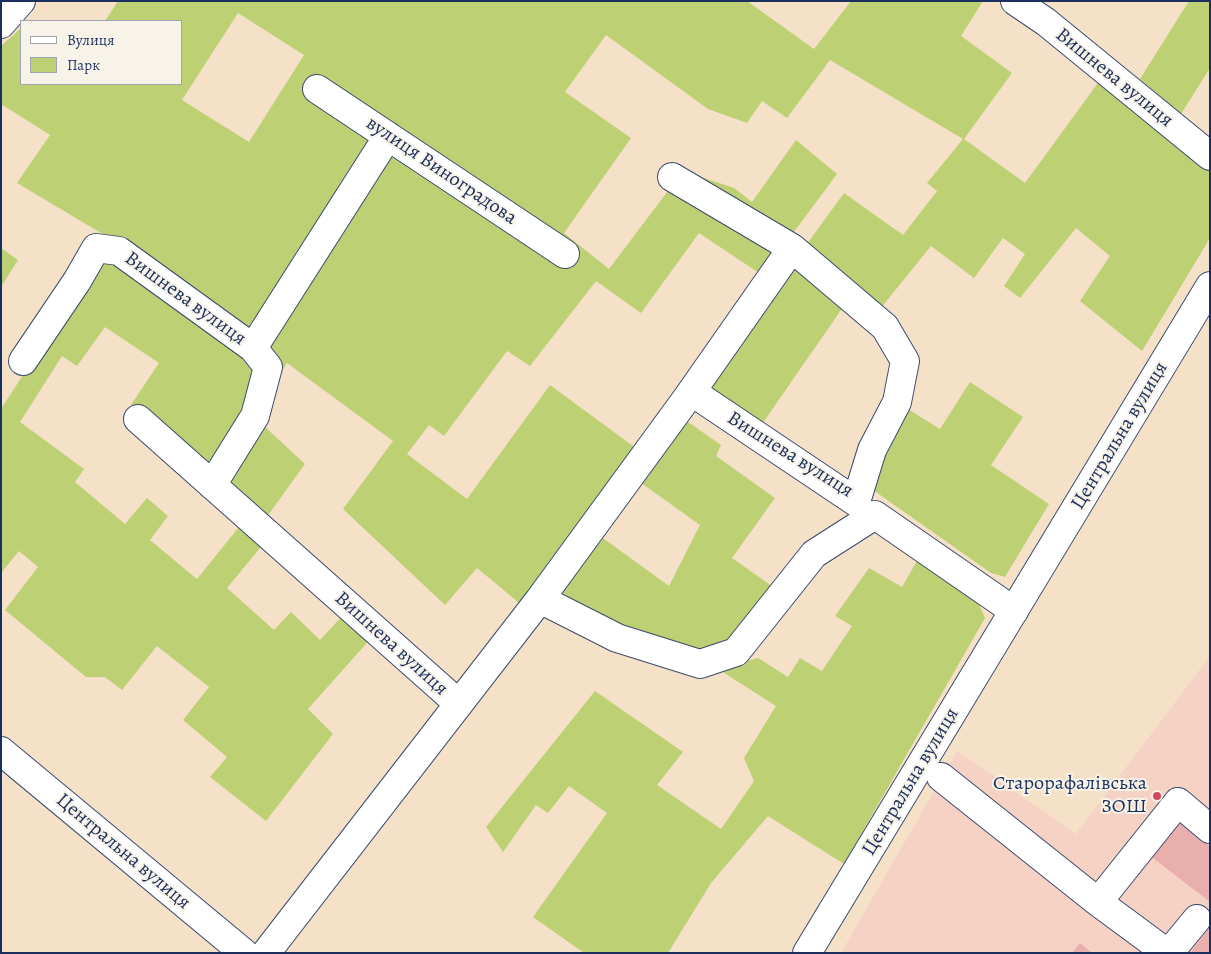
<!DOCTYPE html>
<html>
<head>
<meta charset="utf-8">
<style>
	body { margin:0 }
	#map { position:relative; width:1211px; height:954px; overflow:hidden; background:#f4e1c7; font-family:Alegreya,serif }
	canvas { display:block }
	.frame { position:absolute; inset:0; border:2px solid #1b2f5e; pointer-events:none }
	.legend { position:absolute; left:20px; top:20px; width:162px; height:65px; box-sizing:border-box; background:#f7f3e8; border:1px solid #9fa5b1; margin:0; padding:6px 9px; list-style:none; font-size:15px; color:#1b2f5e }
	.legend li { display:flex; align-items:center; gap:10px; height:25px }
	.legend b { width:25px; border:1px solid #9fa5b1 }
</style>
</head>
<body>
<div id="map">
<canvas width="1211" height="954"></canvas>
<div class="frame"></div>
<ul class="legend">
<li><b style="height:6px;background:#fff"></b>Вулиця</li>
<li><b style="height:14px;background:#bdd073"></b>Парк</li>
</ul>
</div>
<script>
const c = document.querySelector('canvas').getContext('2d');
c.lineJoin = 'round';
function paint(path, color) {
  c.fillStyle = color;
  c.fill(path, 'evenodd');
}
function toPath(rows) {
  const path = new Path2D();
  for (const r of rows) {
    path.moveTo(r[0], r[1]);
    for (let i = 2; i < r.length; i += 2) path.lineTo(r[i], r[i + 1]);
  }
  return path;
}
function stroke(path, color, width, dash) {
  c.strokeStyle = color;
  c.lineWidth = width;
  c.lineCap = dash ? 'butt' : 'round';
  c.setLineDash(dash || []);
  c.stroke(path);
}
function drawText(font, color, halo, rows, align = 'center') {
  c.font = font + ' Alegreya,serif';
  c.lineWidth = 4;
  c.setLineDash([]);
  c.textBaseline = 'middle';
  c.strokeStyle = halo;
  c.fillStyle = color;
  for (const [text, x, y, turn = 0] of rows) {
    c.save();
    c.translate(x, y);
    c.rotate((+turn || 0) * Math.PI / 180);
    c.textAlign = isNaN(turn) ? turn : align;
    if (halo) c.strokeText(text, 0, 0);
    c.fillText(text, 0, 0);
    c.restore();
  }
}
const built = toPath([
	[1210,656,1210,953,841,953,957,751,1076,834]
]);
const green = toPath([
	[118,1,747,1,814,49,851,1,983,1,961,36,1012,73,964,139,1025,183,1103,76,1210,171,1210,238,1142,351,1080,301,1110,256,1076,228,1020,298,1004,286,1025,254,1003,238,974,278,931,246,880,309,804,248,844,193,903,235,937,191,927,183,963,139,830,60,787,118,762,101,747,123,708,109,606,35,565,92,631,138,564,233,609,269,683,171,734,188,752,202,796,140,837,174,762,275,699,233,641,313,596,281,530,366,507,351,444,436,429,425,407,454,467,499,550,385,641,452,524,607,477,568,445,605,343,509,393,441,287,363,275,383,263,425,305,464,266,518,131,405,159,363,105,327,77,366,62,356,20,422,84,469,75,482,125,524,147,498,168,516,150,540,197,579,243,522,265,542,227,588,274,630,291,612,320,640,345,613,373,636,308,709,333,734,266,821,210,777,227,757,183,720,209,687,157,646,122,690,105,677,86,677,5,610,38,567,19,551,1,573,1,409,111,239,17,183,50,135,1,104,1,46,21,28,21,84,181,84,181,21,105,21],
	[238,13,304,55,249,142,182,100],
	[1189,1,1210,1,1210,68,1181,114,1140,79],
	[1,248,18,260,1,287],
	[799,267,848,300,760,427,703,386,780,279],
	[970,382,1023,417,991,465,1049,504,1005,577,991,573,873,490,870,476,906,408,940,429],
	[681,417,721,445,716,456,775,498,732,558,776,589,726,650,693,653,631,633,563,594,561,582,596,533,669,586,700,525,637,480],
	[917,561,976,597,985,618,844,864,768,816,711,883,668,953,584,953,533,917,607,813,569,786,548,813,536,805,503,852,486,827,595,691,683,752,657,785,721,829,754,781,744,758,776,706,718,669,758,658,788,677,800,658,822,671,852,626,835,616,869,568,902,587]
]);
const building = toPath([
	[1172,817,1210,846,1210,902,1145,852],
	[1210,927,1210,953,1190,953],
	[1080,943,1092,953,1072,953]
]);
const minor = toPath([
	[1015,1,1046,22,1210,156],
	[1,24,21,1],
	[317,89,565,254],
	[672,177,792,248,885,327,905,361,897,402,872,450,856,502,692,392],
	[253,348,388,136],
	[23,361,77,281,96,248,119,251,253,348,268,367,255,416,212,485],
	[138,419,459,704],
	[540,599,617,638,700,664,736,652,814,554,875,515,1014,611],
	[941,777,1098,902,1178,802,1210,829],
	[1098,902,1167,953],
	[266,953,540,599,687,398,792,248],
	[1169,953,1197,919]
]);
const major = toPath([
	[1,751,244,953],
	[807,953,1210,286]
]);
const markers = [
	[1157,796,5,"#d1495b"]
];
const streetNames = [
	["Вишнева вулиця",1114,78,39],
	["вулиця Виноградова",441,171,34],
	["Вишнева вулиця",185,299,36],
	["Центральна вулиця",1120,436,-59],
	["Вишнева вулиця",790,455,32],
	["Вишнева вулиця",391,644,42],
	["Центральна вулиця",911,782,-59],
	["Центральна вулиця",123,852,40]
];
const poiNames = [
	["Старорафалівська",1147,784],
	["ЗОШ",1147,807]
];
paint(built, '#f6d2c5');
paint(green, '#bdd073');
paint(building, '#e9afac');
stroke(minor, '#3c4a6e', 30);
stroke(major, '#3c4a6e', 30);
stroke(minor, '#fff', 28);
stroke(major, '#fff', 28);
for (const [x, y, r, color] of markers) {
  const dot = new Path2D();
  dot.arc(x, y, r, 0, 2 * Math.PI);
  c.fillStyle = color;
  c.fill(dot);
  stroke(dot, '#f7f3e8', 2);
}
drawText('20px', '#1b2f5e', '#f7f3e8', streetNames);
drawText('20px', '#1b2f5e', '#f7f3e8', poiNames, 'right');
</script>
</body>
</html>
